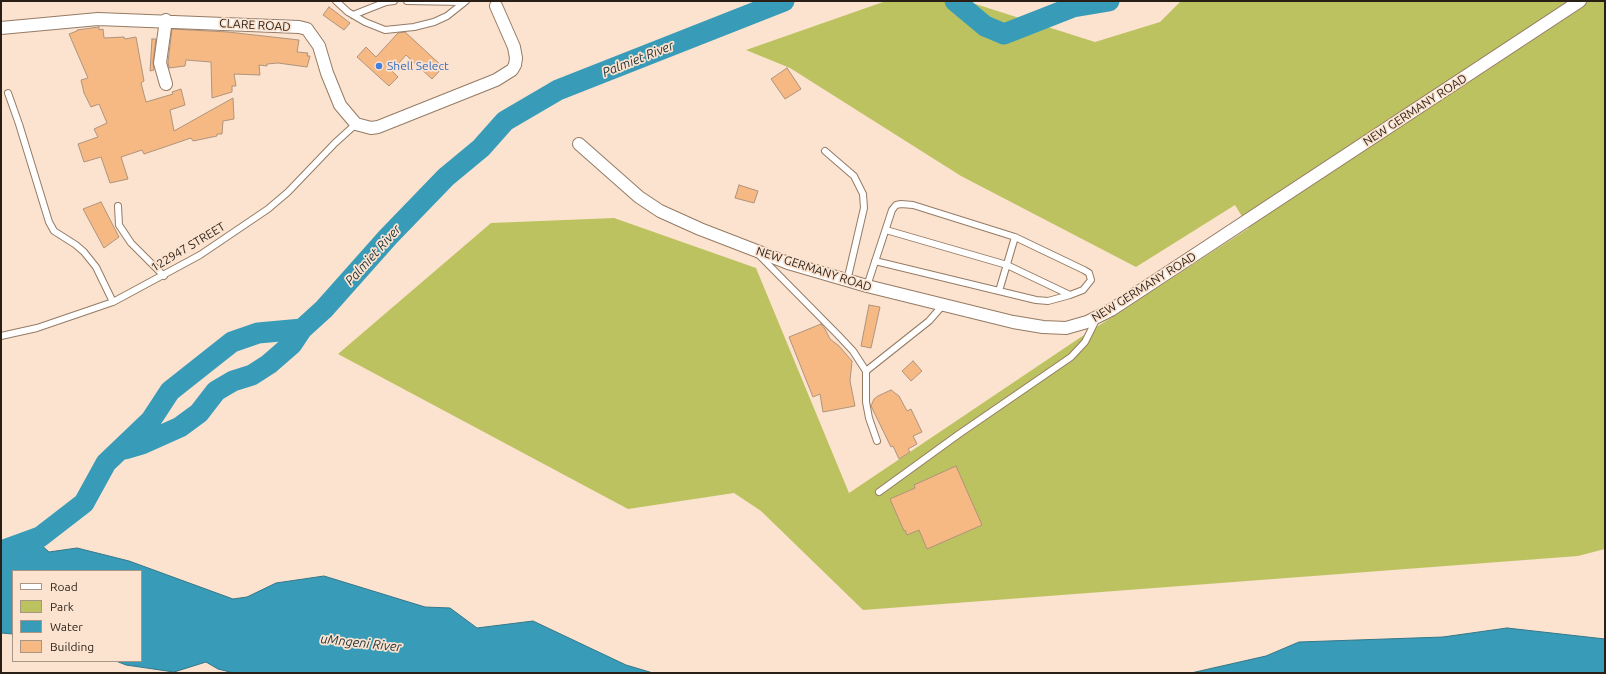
<!DOCTYPE html>
<html>
<head>
<meta charset="utf-8">
<style>
	body { margin:0 }
	#map { position:relative; width:1606px; height:674px; overflow:hidden; background:#fbe3cf; font-family:Ubuntu,sans-serif }
	canvas { display:block }
	.frame { position:absolute; inset:0; border:2px solid #291f16; pointer-events:none }
	.legend { position:absolute; left:12px; top:570px; width:130px; height:92px; box-sizing:border-box; background:#fbe3cf; border:1px solid #a79585; margin:0; padding:5px 7px; list-style:none; font-size:12px; color:#291f16 }
	.legend li { display:flex; align-items:center; gap:8px; height:20px }
	.legend b { width:20px; border:1px solid #a79585 }
</style>
</head>
<body>
<div id="map">
<canvas width="1606" height="674"></canvas>
<div class="frame"></div>
<ul class="legend">
<li><b style="height:5px;background:#fff"></b>Road</li>
<li><b style="height:11px;background:#bdc260"></b>Park</li>
<li><b style="height:11px;background:#389cb9"></b>Water</li>
<li><b style="height:11px;background:#f6b983"></b>Building</li>
</ul>
</div>
<script>
const c = document.querySelector('canvas').getContext('2d');
c.lineJoin = 'round';
function paint(path, color) {
  c.fillStyle = color;
  c.fill(path, 'evenodd');
}
function toPath(rows) {
  const path = new Path2D();
  for (const r of rows) {
    path.moveTo(r[0], r[1]);
    for (let i = 2; i < r.length; i += 2) path.lineTo(r[i], r[i + 1]);
  }
  return path;
}
function stroke(path, color, width, dash) {
  c.strokeStyle = color;
  c.lineWidth = width;
  c.lineCap = dash ? 'butt' : 'round';
  c.setLineDash(dash || []);
  c.stroke(path);
}
function drawText(font, color, halo, rows, align = 'center') {
  c.font = font + ' Ubuntu,sans-serif';
  c.lineWidth = 3.5;
  c.setLineDash([]);
  c.textBaseline = 'middle';
  c.strokeStyle = halo;
  c.fillStyle = color;
  for (const [text, x, y, turn = 0] of rows) {
    c.save();
    c.translate(x, y);
    c.rotate((+turn || 0) * Math.PI / 180);
    c.textAlign = isNaN(turn) ? turn : align;
    if (halo) c.strokeText(text, 0, 0);
    c.fillText(text, 0, 0);
    c.restore();
  }
}
const green = toPath([
	[886,1,966,1,1095,42,1160,22,1181,1,1605,1,1605,549,1578,556,863,610,761,511,734,493,628,509,338,354,491,223,614,218,756,268,849,493,1078,339,1249,228,1235,205,1136,267,961,176,790,68,746,50]
]);
const water = toPath([
	[1,541,39,543,49,552,77,548,129,561,233,599,247,597,276,583,324,576,425,607,450,608,477,628,533,621,626,665,653,673,234,673,218,669,206,662,174,672,126,665,116,661,141,661,141,571,13,571,13,634,1,633,1,541],
	[1507,628,1605,639,1605,673,1191,673,1266,656,1299,642,1443,637,1507,628]
]);
const river = toPath([
	[955,1,985,26,1004,34,1073,7,1109,1],
	[125,449,142,444,180,427,199,413,216,391,233,381,252,375,269,364,292,344,302,329],
	[1,551,40,537,84,503,106,463,151,420,170,391,232,342,258,333,302,329,324,309,388,237,446,177,481,148,505,121,558,90,784,1]
]);
const building = toPath([
	[329,7,350,23,344,30,323,15,329,7],
	[99,27,99,30,103,29,104,38,124,37,125,39,136,37,144,81,141,83,146,102,173,94,172,92,181,89,185,105,170,110,174,131,233,98,234,119,223,121,222,134,217,134,217,136,193,141,191,138,144,154,142,150,121,157,128,179,110,183,101,157,84,162,78,144,98,137,94,129,107,123,99,104,91,107,84,93,81,80,88,78,69,34,77,31,77,30,99,27],
	[172,29,228,32,299,40,297,52,308,53,307,56,310,56,307,67,278,63,267,64,267,66,259,65,260,75,234,74,236,86,232,86,232,92,212,98,211,62,186,60,185,66,169,68,168,62,172,29],
	[405,32,443,67,432,79,406,55,392,71,398,77,389,86,357,57,366,47,376,57,398,33,405,32],
	[152,39,156,39,153,62,154,70,150,71,152,39],
	[787,68,801,89,785,99,771,79,787,68],
	[739,185,758,191,754,203,735,198,739,185],
	[101,202,119,237,104,248,83,209,101,202],
	[869,305,880,307,871,348,861,346,869,305],
	[821,324,825,329,830,339,839,346,852,361,850,381,855,406,823,412,820,394,813,397,789,337,821,324],
	[913,361,922,371,911,381,902,371,913,361],
	[891,390,899,396,907,411,911,409,922,432,913,436,917,444,908,449,910,452,899,459,893,446,891,447,871,406,874,399,878,396,891,390],
	[956,466,982,525,927,549,919,530,907,535,905,530,904,531,890,499,915,488,914,485,956,466]
]);
const service = toPath([
	[336,1,348,12,365,22,385,30,414,27,434,22,447,16,466,1],
	[407,1,464,2],
	[353,15,386,2,394,1],
	[8,93,19,124,49,222,54,231,76,245,84,252,96,267,113,302],
	[825,151,854,176,863,194,864,208,847,281],
	[118,206,119,225,131,243,164,276],
	[759,255,838,335,853,351,866,371],
	[875,261,1036,300,1048,301,1070,295],
	[867,286,892,210,896,205,901,204,913,205,1015,237,1084,270,1089,273,1091,280,1083,290,1070,295,1007,265,886,230],
	[999,291,1015,237],
	[1,336,37,328,113,302,200,255,268,209,288,192,335,143,356,124],
	[877,441,869,418,866,402,866,371,929,321,943,305],
	[879,492,959,434,1071,357,1085,342,1097,318]
]);
const minor = toPath([
	[166,20,160,63,166,84],
	[1,28,98,19,299,27,307,29,319,46,327,73,340,105,356,124,371,128,378,127,496,80,512,70,515,65,516,58,514,47,496,6],
	[579,144,639,197,660,211,700,229,788,263,867,286,1013,322,1043,327,1066,328,1087,322,1111,310,1580,1]
]);
const markers = [
	[379,66,4,"#3f7fe0"]
];
const streetNames = [
	["CLARE ROAD",255,25,3],
	["NEW GERMANY ROAD",1415,110,-33],
	["122947 STREET",188,247,-31],
	["NEW GERMANY ROAD",814,269,18],
	["NEW GERMANY ROAD",1144,287,-32]
];
const shopNames = [
	["Shell Select",387,66]
];
const waterNames = [
	["Palmiet River",638,59,-22],
	["Palmiet River",373,255,-48],
	["uMngeni River",361,643,6]
];
paint(green, '#bdc260');
paint(water, '#389cb9');
stroke(water, '#347688', 1);
stroke(river, '#389cb9', 21);
paint(building, '#f6b983');
stroke(building, '#af937c', 1);
stroke(service, '#957b64', 8);
stroke(minor, '#957b64', 14);
stroke(service, '#fff', 6);
stroke(minor, '#fff', 12);
for (const [x, y, r, color] of markers) {
  const dot = new Path2D();
  dot.arc(x, y, r, 0, 2 * Math.PI);
  c.fillStyle = color;
  c.fill(dot);
  stroke(dot, '#fbe3cf', 1.5);
}
drawText('12px', '#291f16', '#fbe3cf', streetNames);
drawText('12px', '#366cbe', '#fbe3cf', shopNames, 'left');
drawText('italic 13px', '#1d333b', '#fbe3cf', waterNames);
</script>
</body>
</html>
